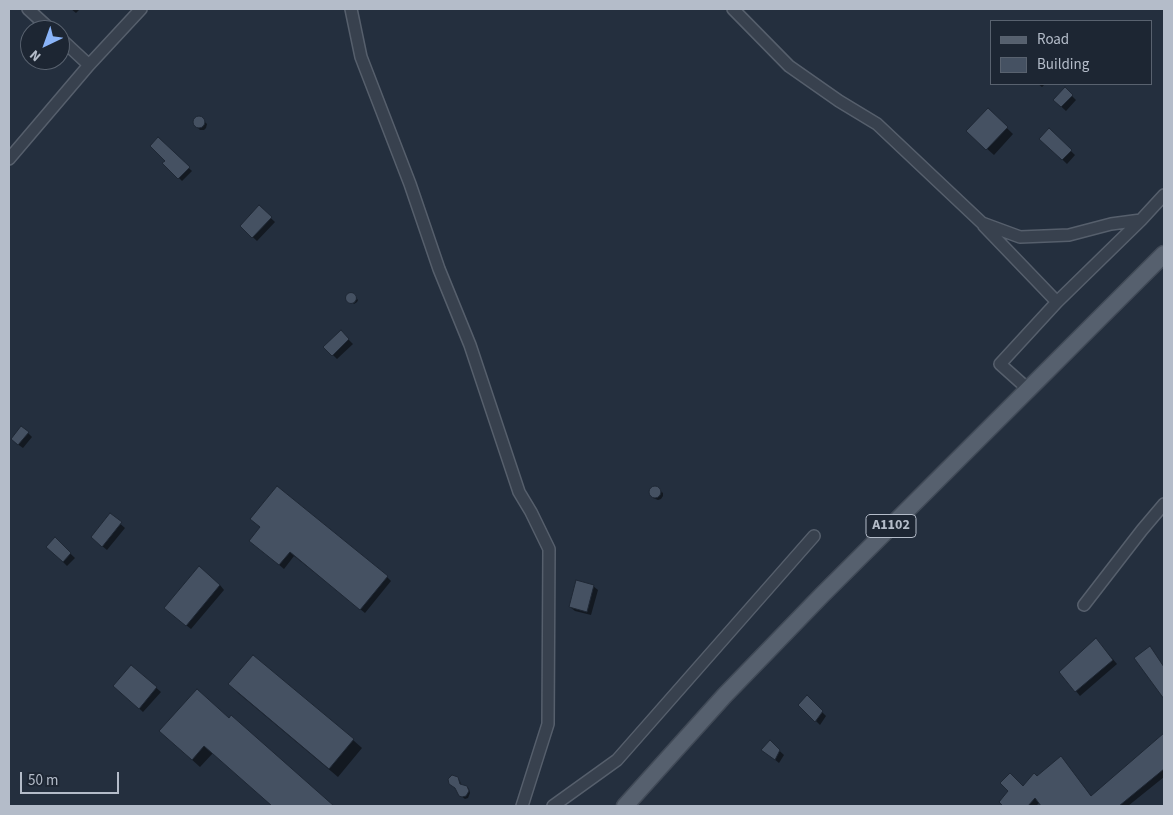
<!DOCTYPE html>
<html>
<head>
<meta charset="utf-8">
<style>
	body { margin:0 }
	#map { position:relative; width:1173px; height:815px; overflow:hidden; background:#242f3e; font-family:"Source Sans 3",sans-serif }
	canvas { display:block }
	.frame { position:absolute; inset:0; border:10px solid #b4bcc9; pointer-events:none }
	.legend { position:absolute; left:990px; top:20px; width:162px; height:65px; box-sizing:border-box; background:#1d2633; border:1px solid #59626f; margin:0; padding:6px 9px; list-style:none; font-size:15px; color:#b4bcc9 }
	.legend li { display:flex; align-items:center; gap:10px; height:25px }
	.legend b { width:25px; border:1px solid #59626f }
	.north { position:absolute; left:20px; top:20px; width:50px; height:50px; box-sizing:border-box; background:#1d2633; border:1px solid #59626f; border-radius:50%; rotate:222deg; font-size:14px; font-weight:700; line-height:20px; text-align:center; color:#b4bcc9 }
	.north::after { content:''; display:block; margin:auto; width:18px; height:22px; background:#8ab4f8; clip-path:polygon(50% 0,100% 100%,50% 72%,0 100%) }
	.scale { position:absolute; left:20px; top:772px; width:99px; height:22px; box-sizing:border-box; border:2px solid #b4bcc9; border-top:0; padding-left:6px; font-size:15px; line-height:18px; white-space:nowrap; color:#b4bcc9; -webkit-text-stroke:4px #1d2633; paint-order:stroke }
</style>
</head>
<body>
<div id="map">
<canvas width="1173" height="815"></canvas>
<div class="frame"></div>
<ul class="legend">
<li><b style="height:6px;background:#56606e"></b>Road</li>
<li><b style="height:14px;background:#455162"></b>Building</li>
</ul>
<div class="north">N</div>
<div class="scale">50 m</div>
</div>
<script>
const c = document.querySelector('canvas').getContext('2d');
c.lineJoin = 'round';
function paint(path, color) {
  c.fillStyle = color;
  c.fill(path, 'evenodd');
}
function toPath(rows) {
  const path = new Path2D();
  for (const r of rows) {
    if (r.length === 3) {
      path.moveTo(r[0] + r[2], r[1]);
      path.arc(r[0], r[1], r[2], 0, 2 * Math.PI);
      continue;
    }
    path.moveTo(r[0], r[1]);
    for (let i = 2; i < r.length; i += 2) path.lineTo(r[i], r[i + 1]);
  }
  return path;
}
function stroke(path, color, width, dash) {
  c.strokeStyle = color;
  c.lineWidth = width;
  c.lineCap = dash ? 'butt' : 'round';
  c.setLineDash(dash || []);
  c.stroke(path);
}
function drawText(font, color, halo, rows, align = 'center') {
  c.font = font + ' "Source Sans 3",sans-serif';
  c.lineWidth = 4.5;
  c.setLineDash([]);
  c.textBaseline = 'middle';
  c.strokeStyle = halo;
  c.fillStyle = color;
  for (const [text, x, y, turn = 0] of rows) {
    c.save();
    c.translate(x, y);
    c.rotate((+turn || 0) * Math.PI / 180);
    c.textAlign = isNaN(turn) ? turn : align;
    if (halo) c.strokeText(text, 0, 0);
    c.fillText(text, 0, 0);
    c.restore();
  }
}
const shadow = toPath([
	[71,9,80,9,76,13],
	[1038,84,1045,84,1042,87],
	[1065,89,1076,100,1066,111,1054,100],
	[988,110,1013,134,994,155,975,138],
	[198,118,201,118,207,124,206,128,204,130,200,130,194,124,194,121],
	[1049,130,1075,155,1067,164,1041,139],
	[158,139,192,171,182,181,164,163,166,161],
	[259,207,275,222,257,241,241,226],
	[350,293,353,294,358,300,357,302,354,304,348,300,347,298,348,295],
	[341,332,353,344,337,359,325,347],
	[28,433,32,437,23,448,16,443],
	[656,487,663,493,663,496,661,499,658,500,653,498,650,492,651,489],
	[110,515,125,528,107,550,96,541],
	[55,539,75,558,67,566,48,547],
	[251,541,387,577,391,581,365,613,294,556,284,569],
	[220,585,224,590,191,629,170,612],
	[593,586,598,590,591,615,575,611,570,607],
	[1100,644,1117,664,1080,696,1061,672],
	[132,667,161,692,143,712,119,690],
	[230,684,353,740,362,748,338,777,238,693],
	[807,697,826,716,820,725,800,705],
	[231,717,333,806,273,806,213,753,200,767,169,739,229,719],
	[1164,734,1164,777,1128,806,1042,806,1040,802,1036,806,1005,806,1000,802,1065,762,1092,797],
	[770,742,784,755,779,763,763,750],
	[455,777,460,781,461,785,467,787,469,789,470,793,468,798,465,799,460,795]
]);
const building = toPath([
	[1065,87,1073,95,1061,107,1053,100,1065,87],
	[988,108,1008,127,986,150,966,131,988,108],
	[199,122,6],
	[1049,128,1072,150,1062,160,1039,139,1049,128],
	[158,137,190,167,178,179,162,163,165,161,150,146,158,137],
	[259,205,272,217,252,238,240,226,259,205],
	[351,298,5.5],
	[341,330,349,339,332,356,323,347,341,330],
	[21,426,29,432,18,445,11,439,21,426],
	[655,492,6],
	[277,486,388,576,360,610,290,552,279,565,249,541,260,527,250,519,277,486],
	[110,513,122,522,102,547,91,537,110,513],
	[55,537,71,553,63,562,46,547,55,537],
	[199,566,220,585,186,626,164,608,199,566],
	[576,580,594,585,587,612,569,607,576,580],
	[1096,638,1113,660,1075,692,1059,672,1096,638],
	[1150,646,1164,667,1164,699,1134,658,1150,646],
	[253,655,354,739,329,769,228,684,253,655],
	[131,665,157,687,139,709,113,686,131,665],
	[197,689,229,718,231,715,334,806,272,806,204,746,192,760,159,731,197,689],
	[807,695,823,711,815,722,798,705,807,695],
	[1164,733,1164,769,1119,806,1041,806,1035,798,1028,806,1003,806,999,802,1008,791,1000,783,1010,773,1023,786,1034,773,1037,776,1061,756,1091,796,1164,733],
	[770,740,780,750,775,760,761,750,770,740],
	[452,775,458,777,460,784,467,786,469,791,466,796,462,797,459,796,455,788,449,784,448,779,452,775]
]);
const street = toPath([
	[28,9,51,30],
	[351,9,361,57,410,184,439,269,470,345,519,492,531,512,549,549,548,724,522,806],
	[733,9,789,66,839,101,877,124,982,223,1020,237,1069,235,1111,224,1141,220],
	[60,38,89,65],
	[9,159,89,65,141,9],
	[984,226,1057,302],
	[1029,390,1000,364,1057,302,1141,220,1164,195],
	[1084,605,1142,530,1164,504],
	[553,806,617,760,814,536]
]);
const primary = toPath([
	[625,806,725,695,822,595,1164,254]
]);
const shields = [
	[891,526,50]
];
const shieldNames = [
	["A1102",891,526]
];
paint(shadow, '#0007');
paint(building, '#455162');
stroke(building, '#1f2835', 1);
stroke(street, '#565f6c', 14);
stroke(primary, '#414a57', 19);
stroke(street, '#38414e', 11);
stroke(primary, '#56606e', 16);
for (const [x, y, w] of shields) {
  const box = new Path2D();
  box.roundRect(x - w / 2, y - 11.5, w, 23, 4);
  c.fillStyle = '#1d2633';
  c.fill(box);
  stroke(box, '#b4bcc9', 1);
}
drawText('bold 14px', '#b4bcc9', null, shieldNames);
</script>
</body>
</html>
